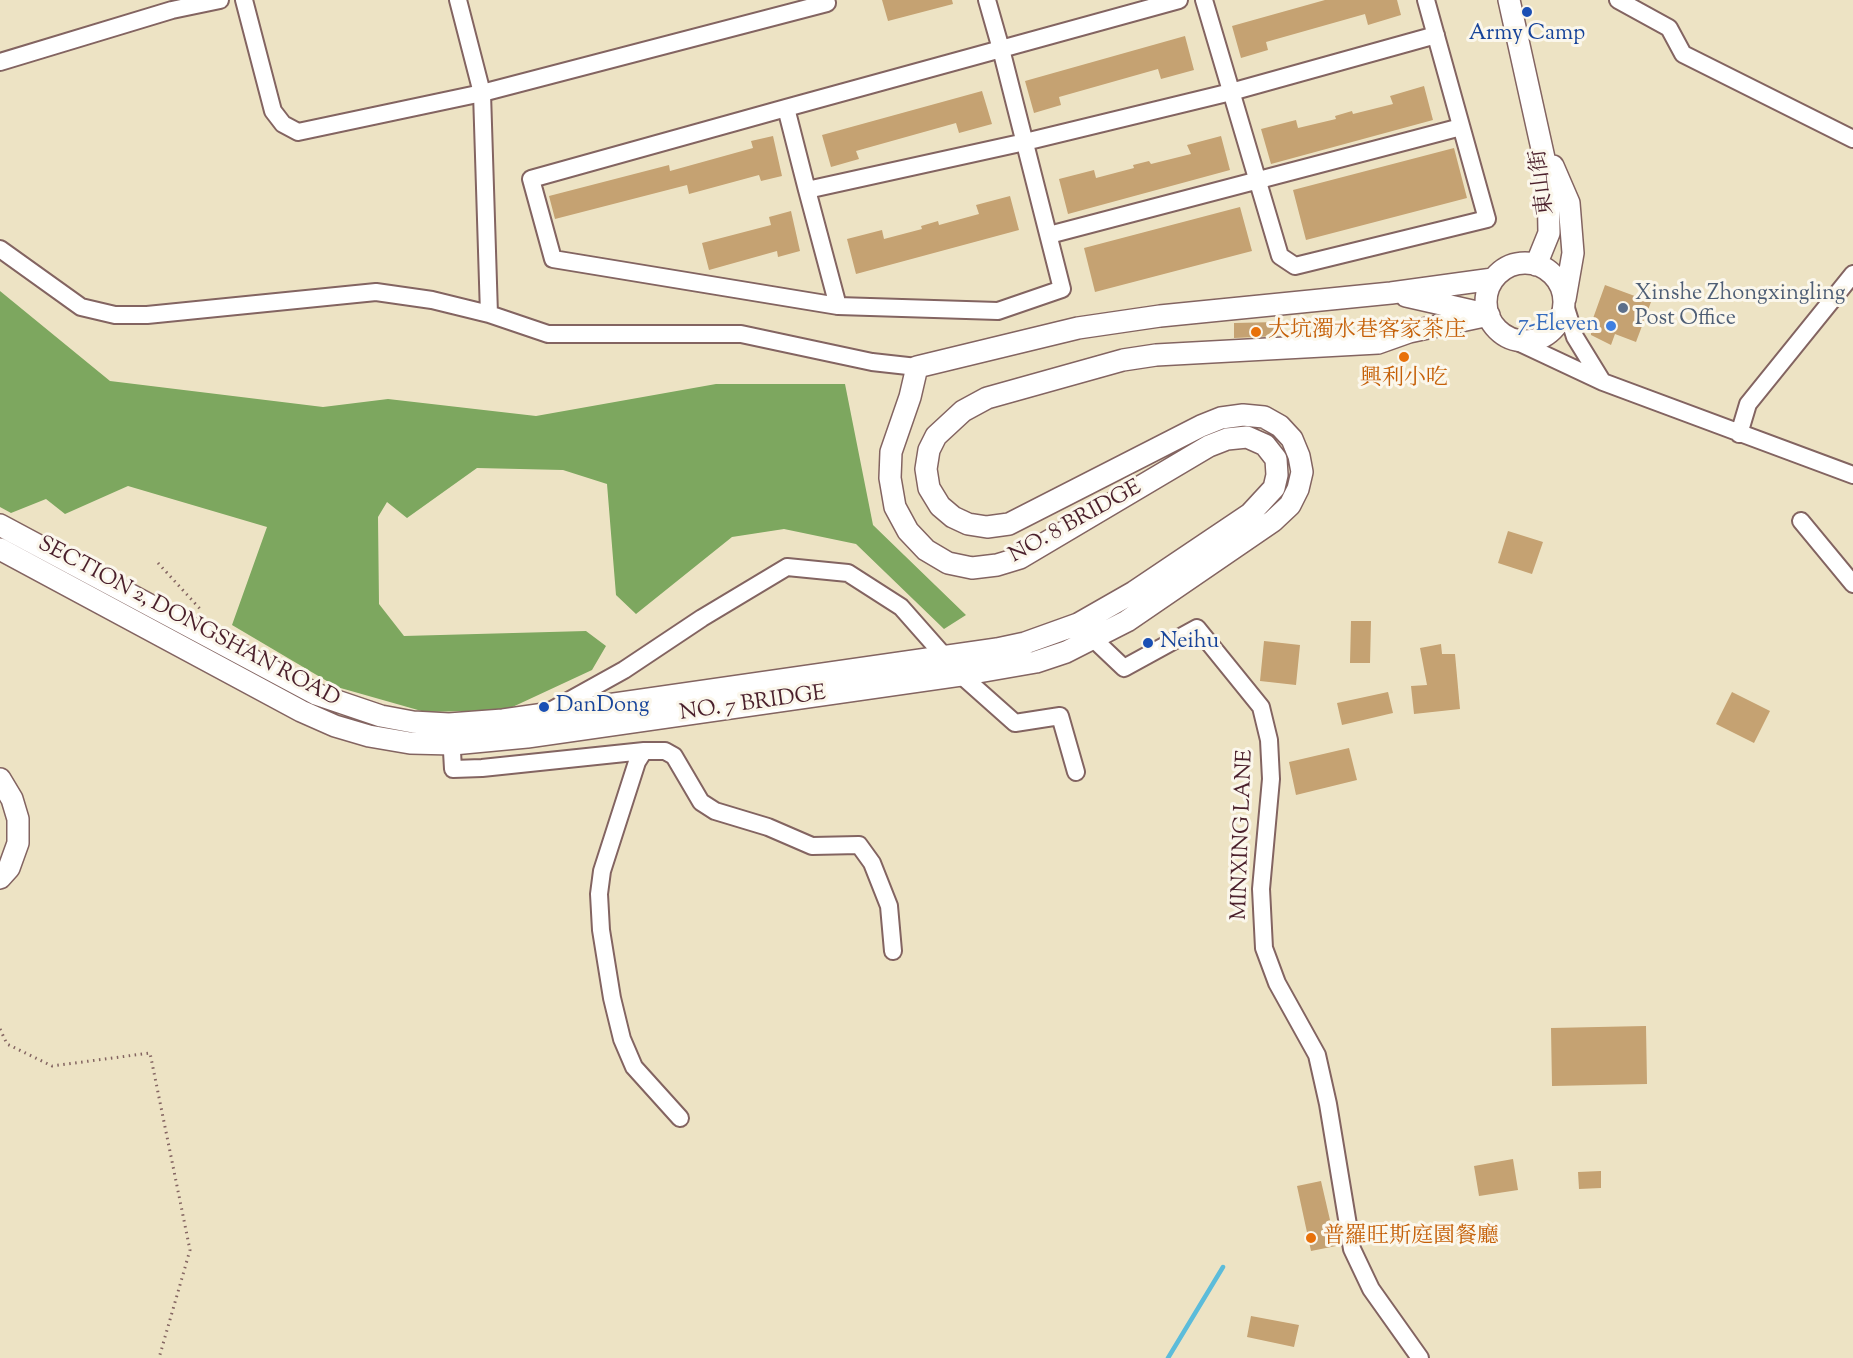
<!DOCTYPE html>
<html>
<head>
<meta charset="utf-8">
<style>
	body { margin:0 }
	canvas { display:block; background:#ede3c4 }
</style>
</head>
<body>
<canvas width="1853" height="1358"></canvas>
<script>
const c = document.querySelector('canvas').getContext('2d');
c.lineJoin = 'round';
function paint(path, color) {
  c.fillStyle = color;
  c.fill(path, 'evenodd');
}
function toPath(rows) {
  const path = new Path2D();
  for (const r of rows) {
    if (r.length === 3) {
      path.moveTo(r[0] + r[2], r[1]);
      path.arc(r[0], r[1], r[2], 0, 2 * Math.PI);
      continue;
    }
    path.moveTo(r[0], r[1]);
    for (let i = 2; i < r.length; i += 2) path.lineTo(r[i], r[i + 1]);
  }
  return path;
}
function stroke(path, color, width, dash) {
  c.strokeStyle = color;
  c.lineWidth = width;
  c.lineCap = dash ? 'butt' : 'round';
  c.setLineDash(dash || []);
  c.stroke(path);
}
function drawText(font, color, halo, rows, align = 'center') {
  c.font = font + ' "Sorts Mill Goudy","Noto Serif TC",serif';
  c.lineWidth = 6;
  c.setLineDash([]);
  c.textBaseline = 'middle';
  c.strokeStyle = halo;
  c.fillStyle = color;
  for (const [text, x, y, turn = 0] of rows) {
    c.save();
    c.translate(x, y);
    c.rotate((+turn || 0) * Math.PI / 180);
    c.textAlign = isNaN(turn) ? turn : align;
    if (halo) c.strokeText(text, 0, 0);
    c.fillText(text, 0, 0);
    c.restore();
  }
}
const forest = toPath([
	[0,291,110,381,323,407,388,399,536,416,716,384,845,384,873,525,966,615,944,629,856,544,784,529,732,537,636,614,616,595,607,484,563,470,477,468,407,518,387,502,378,517,379,604,404,636,586,631,606,646,592,670,506,710,425,712,337,687,232,625,267,527,128,486,65,514,46,499,11,513,0,507]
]);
const stream = toPath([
	[1168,1358,1223,1267]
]);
const building = toPath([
	[882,0,952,0,953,4,888,21],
	[1325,0,1397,0,1401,15,1368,25,1365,14,1266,42,1268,50,1241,58,1232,26],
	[1185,36,1194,70,1161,79,1158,69,1059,97,1061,105,1034,113,1025,81],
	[1424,86,1433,120,1271,164,1261,129,1296,120,1298,128,1336,119,1335,116,1352,111,1353,114,1393,104,1390,96],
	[982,91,992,124,959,133,956,123,856,151,859,159,831,167,822,135],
	[773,136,782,176,761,181,759,175,689,194,687,185,555,219,549,196,669,165,670,171,753,148,751,141],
	[1221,136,1230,170,1068,214,1059,179,1094,170,1096,178,1134,168,1133,165,1149,161,1151,164,1191,154,1187,145],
	[1454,148,1467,198,1306,240,1293,190],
	[1010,196,1019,230,856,274,847,239,882,230,884,239,922,229,921,226,938,221,939,225,979,214,976,205],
	[1240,207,1252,251,1095,292,1084,248],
	[791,211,800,251,778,257,777,251,709,270,702,243,771,225,769,217],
	[1605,285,1651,302,1636,342,1615,334,1611,345,1591,335,1591,324],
	[1277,322,1278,336,1234,338,1234,323],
	[1508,531,1543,542,1532,574,1498,563],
	[1351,621,1371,621,1370,663,1350,663],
	[1264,641,1300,645,1296,685,1260,681],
	[1441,644,1442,654,1455,654,1460,709,1414,714,1411,686,1427,685,1420,648],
	[1388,692,1393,713,1342,725,1337,703],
	[1732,692,1770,711,1754,743,1716,724],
	[1349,748,1357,780,1296,795,1289,762],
	[1646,1026,1647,1084,1552,1086,1551,1028],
	[1513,1159,1518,1190,1479,1196,1474,1166],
	[1601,1171,1601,1188,1579,1189,1578,1172],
	[1321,1181,1336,1246,1311,1251,1297,1186],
	[1251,1316,1299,1325,1294,1347,1247,1337]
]);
const path = toPath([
	[158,563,202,611],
	[0,1029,7,1044,52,1066,150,1053,190,1250,159,1358]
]);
const minor = toPath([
	[244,0,273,111,283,124,298,132,482,93,827,3,826,0],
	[458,0,482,93,489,314],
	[987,0,1001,49,1062,289,998,311,838,306,553,259,531,179,786,108,1001,49,1179,0],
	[1204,0,1280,256,1295,266,1487,219,1426,0],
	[1618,0,1669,28,1683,54,1853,139],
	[0,62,172,10,220,0],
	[786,108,807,190],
	[1049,235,1461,127],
	[0,249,81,307,115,315,147,315,376,292,432,300,489,314,548,334,741,334,872,362,917,367],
	[1564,302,1575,337,1602,381],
	[838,306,807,190,1025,142,1231,92,1436,35],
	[1505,336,1603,382,1853,475],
	[1739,434,1748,404,1853,274],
	[1801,521,1853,584],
	[1085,631,1124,668,1197,628,1261,707,1269,740,1271,779,1261,889,1264,948,1277,983,1317,1055,1328,1104,1352,1249,1371,1289,1420,1358],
	[552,710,624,670,702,618,787,567,848,573,901,607,961,675,1015,723,1060,716,1076,772],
	[451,734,453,769,482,768,644,751,637,762,602,871,599,894,601,930,612,998,622,1039,634,1067,680,1118],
	[644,751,665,751,674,756,701,802,715,811,768,827,812,846,859,845,872,863,889,906,893,951]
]);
const major = toPath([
	[1509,0,1548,176,1549,233,1536,265],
	[1553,166,1569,203,1573,253,1565,299],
	[1525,302,39],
	[1406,296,1481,313],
	[0,525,316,694,381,716,413,722,449,724,503,720,997,649,1025,643,1078,624,1134,592,1250,514,1274,488,1277,475,1276,459,1265,445,1247,437,1227,439,1209,446,1020,558,997,565,972,568,948,563,926,550,908,531,895,507,890,478,891,452,910,397,917,367,1078,328,1160,316,1391,293,1493,279],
	[0,549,301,711,335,726,369,736,410,743,453,744,527,737,961,675,1036,662,1066,652,1127,621,1273,521,1290,505,1298,489,1302,472,1299,456,1292,439,1280,426,1264,417,1243,415,1221,418,1201,426,1009,524,987,527,968,524,953,517,940,506,929,488,926,469,929,450,936,436,963,411,987,398,1123,360,1156,355,1378,343,1409,332,1489,315],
	[0,779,12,799,18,819,18,843,9,868,0,878]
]);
const markers = [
	[1527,12,6,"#1a4fb4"],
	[1623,308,6,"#5c6f8a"],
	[1611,326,6,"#3f7fe0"],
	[1256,332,6,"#e8710a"],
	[1404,357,6,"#e8710a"],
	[1148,643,6,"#1a4fb4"],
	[544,707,6,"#1a4fb4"],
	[1311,1238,6,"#e8710a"]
];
const transitNames = [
	["Army Camp",1527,35,"center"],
	["Neihu",1160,643],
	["DanDong",556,707]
];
const streetNames = [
	["東山街",1544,182,-97],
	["NO. 8 BRIDGE",1076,523,-29],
	["SECTION 2, DONGSHAN ROAD",188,623,28],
	["NO. 7 BRIDGE",753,705,-8],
	["MINXING LANE",1244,835,-88]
];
const serviceNames = [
	["Xinshe Zhongxingling",1635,295],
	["Post Office",1635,320]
];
const shopNames = [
	["7-Eleven",1599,326]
];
const foodNames = [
	["大坑濁水巷客家茶庄",1268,332],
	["興利小吃",1404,380,"center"],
	["普羅旺斯庭園餐廳",1323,1238]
];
paint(forest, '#7da75f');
stroke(stream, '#5cbcda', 4.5);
paint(building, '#c5a272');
stroke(minor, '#836461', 20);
stroke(major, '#836461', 24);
stroke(path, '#836461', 3, [1.5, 4.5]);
stroke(minor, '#fff', 16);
stroke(major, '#fff', 21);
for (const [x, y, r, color] of markers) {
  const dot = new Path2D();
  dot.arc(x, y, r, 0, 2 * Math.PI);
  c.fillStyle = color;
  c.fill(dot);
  stroke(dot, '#fbf7ec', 2);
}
drawText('22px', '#164399', '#fbf7ec', transitNames, 'left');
drawText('22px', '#4a1f2b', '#fbf7ec', streetNames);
drawText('22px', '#4e5e75', '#fbf7ec', serviceNames, 'left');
drawText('22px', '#366cbe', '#fbf7ec', shopNames, 'right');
drawText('22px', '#c56008', '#fbf7ec', foodNames, 'left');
</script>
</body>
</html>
